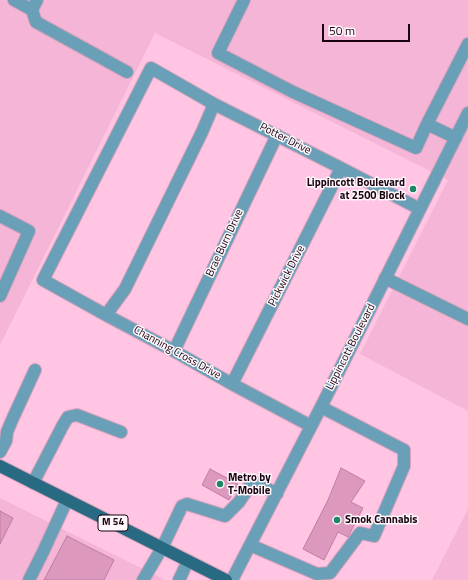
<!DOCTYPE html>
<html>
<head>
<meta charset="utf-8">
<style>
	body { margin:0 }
	#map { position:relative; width:468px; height:580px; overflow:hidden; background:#ffc5e3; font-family:"Titillium Web",sans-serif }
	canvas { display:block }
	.scale { position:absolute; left:322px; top:24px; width:88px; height:18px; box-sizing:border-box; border:2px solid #190310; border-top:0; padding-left:5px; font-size:12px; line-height:14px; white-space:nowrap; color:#190310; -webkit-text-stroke:3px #fff7fb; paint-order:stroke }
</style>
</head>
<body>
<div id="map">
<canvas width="468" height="580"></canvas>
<div class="scale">50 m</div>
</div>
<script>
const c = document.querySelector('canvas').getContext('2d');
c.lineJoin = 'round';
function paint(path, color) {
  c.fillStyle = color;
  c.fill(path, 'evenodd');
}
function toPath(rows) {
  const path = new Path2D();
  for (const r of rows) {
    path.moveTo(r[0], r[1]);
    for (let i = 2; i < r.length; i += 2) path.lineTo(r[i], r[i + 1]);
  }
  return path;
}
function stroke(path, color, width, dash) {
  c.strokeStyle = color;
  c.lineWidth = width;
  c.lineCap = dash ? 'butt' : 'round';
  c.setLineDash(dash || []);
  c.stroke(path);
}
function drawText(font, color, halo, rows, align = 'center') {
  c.font = font + ' "Titillium Web",sans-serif';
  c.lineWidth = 3;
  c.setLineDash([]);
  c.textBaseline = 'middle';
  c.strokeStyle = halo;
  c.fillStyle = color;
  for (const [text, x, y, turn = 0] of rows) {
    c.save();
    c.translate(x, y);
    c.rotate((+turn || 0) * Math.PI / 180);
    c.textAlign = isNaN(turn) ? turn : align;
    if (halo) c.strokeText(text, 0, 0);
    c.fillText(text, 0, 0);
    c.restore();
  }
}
const built = toPath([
	[0,0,468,0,468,411,360,354,448,180,155,33,0,345],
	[0,498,165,580,0,580],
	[468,509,468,580,432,580]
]);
const building = toPath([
	[341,468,365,481,351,502,363,508,348,537,338,532,324,560,303,549,328,500,341,468],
	[210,469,238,484,229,500,202,485,210,469],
	[0,511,13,518,0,544,0,511],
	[67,536,114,560,104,580,44,580,67,536]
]);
const minor = toPath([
	[14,0,32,10,37,0],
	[244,0,218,53,293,92,416,148,427,124],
	[32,10,36,22,127,72],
	[456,138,427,124,468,44],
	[0,216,29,231,0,296],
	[385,278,468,319],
	[106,315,125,289,202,132,214,104],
	[174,351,277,135],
	[232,384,341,168],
	[311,426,232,384,174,351,106,315,43,280,151,68,214,104,341,168,420,209],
	[0,452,6,441,7,432,12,420,35,370],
	[33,483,63,425,68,417,77,415,121,432],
	[250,545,317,574,330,573,360,533,374,536,404,466,404,450,321,407],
	[29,580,43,552,67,500],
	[143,580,162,548,182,506,187,504,225,516,239,502,253,481,277,494],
	[179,580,188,561],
	[232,580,321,407,468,113]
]);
const major = toPath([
	[0,466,226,580]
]);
const markers = [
	[413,189,4,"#1b8765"],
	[220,484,4,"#1b8765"],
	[337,520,4,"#1b8765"]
];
const shields = [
	[113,523,30]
];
const shieldNames = [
	["M 54",113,523]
];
const streetNames = [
	["Potter Drive",285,139,27],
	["Brae Burn Drive",225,243,-65],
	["Pickwick Drive",287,276,-63],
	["Lippincott Boulevard",351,347,-63],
	["Channing Cross Drive",177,353,29]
];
const poiNames = [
	["Lippincott Boulevard",405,183,"right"],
	["at 2500 Block",405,196,"right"],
	["Metro by",228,478],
	["T-Mobile",228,491],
	["Smok Cannabis",345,520]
];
paint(built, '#f4b5d6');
paint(building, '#dc98bd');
stroke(building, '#bf7da1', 1);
stroke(minor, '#d6a2bd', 14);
stroke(major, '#d6a2bd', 14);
stroke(minor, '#6aa0b7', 12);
stroke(major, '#296a83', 12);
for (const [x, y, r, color] of markers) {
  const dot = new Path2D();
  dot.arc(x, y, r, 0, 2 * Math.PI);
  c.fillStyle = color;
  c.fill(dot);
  stroke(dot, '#fff7fb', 1.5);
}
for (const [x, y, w] of shields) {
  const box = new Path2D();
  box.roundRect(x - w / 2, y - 8, w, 16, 3);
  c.fillStyle = '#fff7fb';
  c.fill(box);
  stroke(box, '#190310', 1);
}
drawText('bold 10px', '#190310', null, shieldNames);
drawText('11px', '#190310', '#fff7fb', streetNames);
drawText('bold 11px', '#190310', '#fff7fb', poiNames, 'left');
</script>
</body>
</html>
